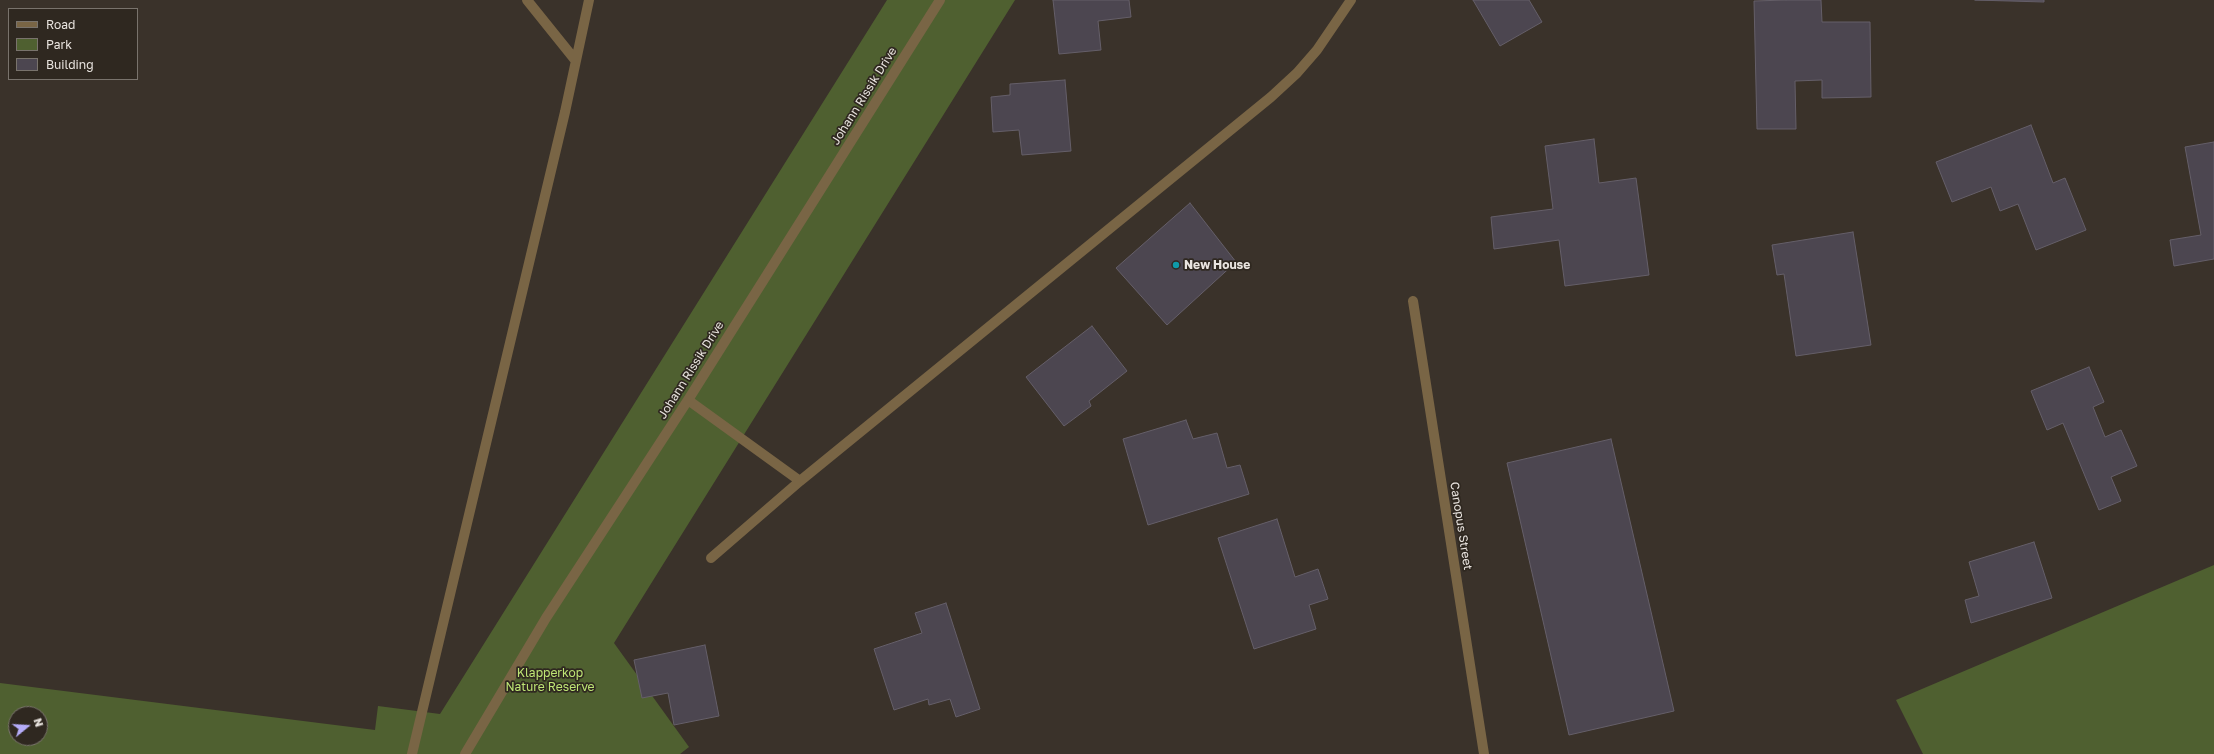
<!DOCTYPE html>
<html>
<head>
<meta charset="utf-8">
<style>
	body { margin:0 }
	#map { position:relative; width:2214px; height:754px; overflow:hidden; background:#3a322a; font-family:"Golos Text",sans-serif }
	canvas { display:block }
	.legend { position:absolute; left:8px; top:8px; width:130px; height:72px; box-sizing:border-box; background:#2f2820; border:1px solid #79736c; margin:0; padding:5px 7px; list-style:none; font-size:12px; color:#e9e4df }
	.legend li { display:flex; align-items:center; gap:8px; height:20px }
	.legend b { width:20px; border:1px solid #79736c }
	.north { position:absolute; left:8px; top:706px; width:40px; height:40px; box-sizing:border-box; background:#2f2820; border:1px solid #79736c; border-radius:50%; rotate:72deg; font-size:11px; font-weight:700; line-height:16px; text-align:center; color:#e9e4df }
	.north::after { content:''; display:block; margin:auto; width:14px; height:18px; background:#b5acf8; clip-path:polygon(50% 0,100% 100%,50% 72%,0 100%) }
</style>
</head>
<body>
<div id="map">
<canvas width="2214" height="754"></canvas>
<ul class="legend">
<li><b style="height:5px;background:#796545"></b>Road</li>
<li><b style="height:11px;background:#4f6030"></b>Park</li>
<li><b style="height:11px;background:#4c4650"></b>Building</li>
</ul>
<div class="north">N</div>
</div>
<script>
const c = document.querySelector('canvas').getContext('2d');
c.lineJoin = 'round';
function paint(path, color) {
  c.fillStyle = color;
  c.fill(path, 'evenodd');
}
function toPath(rows) {
  const path = new Path2D();
  for (const r of rows) {
    path.moveTo(r[0], r[1]);
    for (let i = 2; i < r.length; i += 2) path.lineTo(r[i], r[i + 1]);
  }
  return path;
}
function stroke(path, color, width, dash) {
  c.strokeStyle = color;
  c.lineWidth = width;
  c.lineCap = dash ? 'butt' : 'round';
  c.setLineDash(dash || []);
  c.stroke(path);
}
function drawText(font, color, halo, rows, align = 'center') {
  c.font = font + ' "Golos Text",sans-serif';
  c.lineWidth = 3.5;
  c.setLineDash([]);
  c.textBaseline = 'middle';
  c.strokeStyle = halo;
  c.fillStyle = color;
  for (const [text, x, y, turn = 0] of rows) {
    c.save();
    c.translate(x, y);
    c.rotate((+turn || 0) * Math.PI / 180);
    c.textAlign = isNaN(turn) ? turn : align;
    if (halo) c.strokeText(text, 0, 0);
    c.fillText(text, 0, 0);
    c.restore();
  }
}
const green = toPath([
	[887,0,1015,0,614,643,689,747,680,754,0,754,0,683,375,730,378,706,440,714],
	[16,714,40,714,40,738,16,738],
	[2214,565,2214,754,1923,754,1896,700]
]);
const building = toPath([
	[1053,0,1129,0,1131,17,1098,21,1101,50,1059,54,1053,0],
	[1473,0,1529,0,1542,22,1500,46,1473,0],
	[1786,0,1821,0,1822,22,1870,22,1871,97,1822,98,1822,80,1795,81,1796,129,1757,129,1754,1,1786,0],
	[1975,0,2044,0,2044,2,1975,0],
	[1065,80,1071,151,1022,155,1019,130,993,132,991,97,1010,95,1010,84,1065,80],
	[2031,125,2053,183,2065,178,2086,230,2036,250,2018,204,2000,211,1991,187,1952,202,1936,162,2031,125],
	[1594,139,1599,183,1636,178,1649,275,1565,286,1559,240,1494,249,1491,217,1553,209,1545,146,1594,139],
	[2214,142,2214,259,2174,266,2170,240,2201,235,2185,147,2214,142],
	[1190,203,1236,262,1167,325,1116,268,1190,203],
	[1853,232,1871,345,1796,356,1784,274,1777,275,1772,245,1853,232],
	[1092,326,1127,371,1089,401,1091,406,1064,426,1026,377,1092,326],
	[2089,367,2104,402,2093,407,2105,437,2121,430,2137,466,2111,477,2121,501,2099,510,2063,423,2047,430,2031,391,2089,367],
	[1186,420,1193,439,1217,433,1227,468,1240,465,1249,494,1148,525,1123,439,1186,420],
	[1611,439,1674,711,1569,735,1507,463,1611,439],
	[1277,519,1295,577,1318,569,1328,599,1309,605,1316,629,1254,649,1218,538,1277,519],
	[2034,542,2052,598,1971,623,1965,600,1979,596,1969,562,2034,542],
	[946,603,980,709,956,717,950,699,929,705,928,699,894,710,874,649,922,633,915,613,946,603],
	[705,645,719,716,674,725,668,693,642,698,634,660,705,645]
]);
const service = toPath([
	[527,0,576,61],
	[412,754,565,112,589,0]
]);
const minor = toPath([
	[1413,301,1484,754],
	[688,400,800,481,1271,97,1297,73,1317,50,1351,0],
	[711,558,800,481],
	[465,754,546,618,688,400,940,0]
]);
const markers = [
	[1176,265,4,"#0f9aa8"]
];
const streetNames = [
	["Johann Rissik Drive",864,96,-58],
	["Johann Rissik Drive",691,370,-58],
	["Canopus Street",1461,526,81]
];
const poiNames = [
	["New House",1184,265]
];
const parkNames = [
	["Klapperkop",550,673],
	["Nature Reserve",550,687]
];
paint(green, '#4f6030');
paint(building, '#4c4650');
stroke(building, '#655f69', 1);
stroke(service, '#796545', 10);
stroke(minor, '#796545', 10);
for (const [x, y, r, color] of markers) {
  const dot = new Path2D();
  dot.arc(x, y, r, 0, 2 * Math.PI);
  c.fillStyle = color;
  c.fill(dot);
  stroke(dot, '#2f2820', 1.5);
}
drawText('12px', '#e9e4df', '#2f2820', streetNames);
drawText('bold 12px', '#e9e4df', '#2f2820', poiNames, 'left');
drawText('12px', '#bee575', '#2f2820', parkNames);
</script>
</body>
</html>
